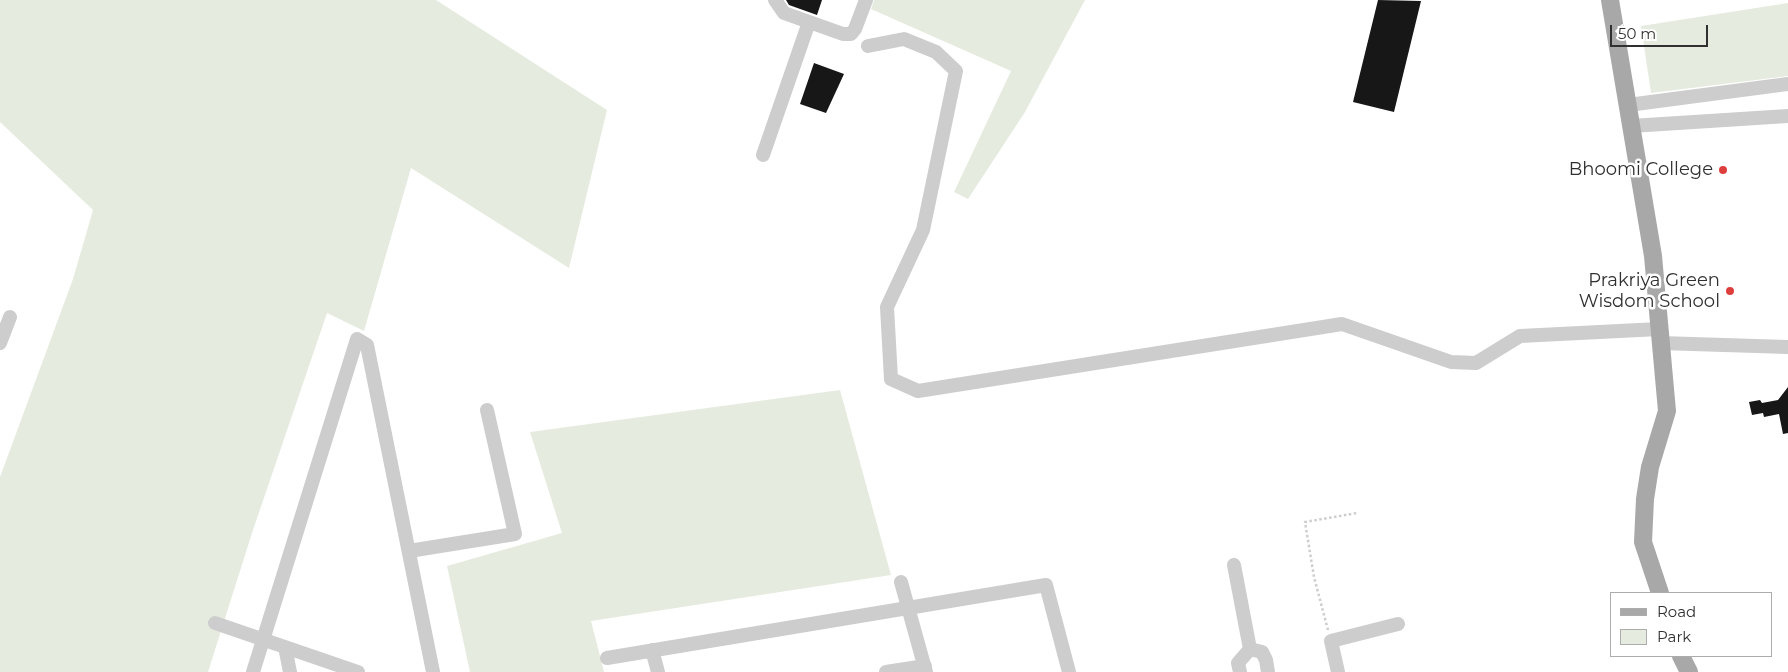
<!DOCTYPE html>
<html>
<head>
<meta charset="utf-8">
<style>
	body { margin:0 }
	#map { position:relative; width:1788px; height:672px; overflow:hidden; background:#fff; font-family:Montserrat,sans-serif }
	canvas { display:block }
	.legend { position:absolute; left:1610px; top:592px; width:162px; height:65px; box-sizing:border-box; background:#fff; border:1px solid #acacac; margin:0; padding:6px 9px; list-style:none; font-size:15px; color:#303030 }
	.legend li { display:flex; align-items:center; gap:10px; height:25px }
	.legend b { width:25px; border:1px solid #acacac }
	.scale { position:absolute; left:1610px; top:25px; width:98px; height:22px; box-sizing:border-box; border:2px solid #303030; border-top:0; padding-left:6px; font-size:15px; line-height:18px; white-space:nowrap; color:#303030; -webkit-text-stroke:4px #fff; paint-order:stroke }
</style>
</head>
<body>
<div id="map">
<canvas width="1788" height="672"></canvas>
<ul class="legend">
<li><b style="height:6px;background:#a8a8a8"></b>Road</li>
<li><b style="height:14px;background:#e5ecdf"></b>Park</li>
</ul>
<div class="scale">50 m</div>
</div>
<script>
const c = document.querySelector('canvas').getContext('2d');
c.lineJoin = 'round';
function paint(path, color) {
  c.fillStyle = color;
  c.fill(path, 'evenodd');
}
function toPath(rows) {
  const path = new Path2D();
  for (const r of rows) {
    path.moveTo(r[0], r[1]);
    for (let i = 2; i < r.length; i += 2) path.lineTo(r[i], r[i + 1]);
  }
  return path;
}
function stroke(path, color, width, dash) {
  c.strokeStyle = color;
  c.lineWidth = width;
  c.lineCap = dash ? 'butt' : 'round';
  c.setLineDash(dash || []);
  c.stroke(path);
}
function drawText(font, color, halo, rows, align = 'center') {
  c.font = font + ' Montserrat,sans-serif';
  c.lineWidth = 5;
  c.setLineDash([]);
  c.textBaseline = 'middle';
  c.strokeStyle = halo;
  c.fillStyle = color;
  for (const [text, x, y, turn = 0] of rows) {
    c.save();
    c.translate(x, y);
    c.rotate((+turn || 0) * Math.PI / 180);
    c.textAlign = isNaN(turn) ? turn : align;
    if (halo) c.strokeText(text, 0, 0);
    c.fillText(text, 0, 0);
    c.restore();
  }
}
const green = toPath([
	[0,0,436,0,607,110,569,268,411,168,364,331,327,313,252,533,208,672,0,672,0,477,73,279,93,210,0,122],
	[874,0,1085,0,1025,112,968,199,954,192,1011,71,871,9],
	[1788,3,1788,76,1651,93,1641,26],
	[840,390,891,575,591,621,604,672,470,672,447,566,562,533,530,432]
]);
const building = toPath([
	[786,0,822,0,817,15,789,5],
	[1378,0,1421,1,1394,112,1353,102],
	[814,63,844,74,826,113,800,104],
	[1788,387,1788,433,1783,434,1779,414,1764,417,1763,413,1752,415,1749,402,1760,400,1762,403,1778,400]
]);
const path = toPath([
	[1328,630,1314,577,1305,522,1357,513]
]);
const minor = toPath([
	[775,0,784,13,843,34,851,34,855,29,866,0],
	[868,46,904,39,936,52,956,71,923,230,887,307,891,379,918,391,1342,324,1451,362,1476,363,1520,336,1659,329],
	[1628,105,1788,84],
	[1631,126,1788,116],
	[763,155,809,22],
	[0,343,10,317],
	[1660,343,1788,347],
	[409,551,515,534,487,410],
	[1234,565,1250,649,1262,652,1266,660,1268,672],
	[901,582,926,672],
	[215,623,358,672],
	[285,647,290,672],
	[652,650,658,672],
	[607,658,1046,585,1069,672],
	[253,672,357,339,367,345,433,672],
	[886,672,925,666],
	[1240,672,1238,663,1250,649],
	[1338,672,1331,641,1398,624]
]);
const major = toPath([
	[1610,0,1653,256,1667,411,1650,467,1645,499,1643,542,1660,593],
	[1681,656,1689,672]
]);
const markers = [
	[1723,170,5,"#dd3f3c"],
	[1730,291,5,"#dd3f3c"]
];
const poiNames = [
	["Bhoomi College",1713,170],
	["Prakriya Green",1720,281],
	["Wisdom School",1720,302]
];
paint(green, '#e5ecdf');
paint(building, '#171717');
stroke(path, '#cdcdcd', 2.5, [2.5, 2.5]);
stroke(minor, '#cdcdcd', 14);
stroke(major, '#a8a8a8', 18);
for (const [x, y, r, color] of markers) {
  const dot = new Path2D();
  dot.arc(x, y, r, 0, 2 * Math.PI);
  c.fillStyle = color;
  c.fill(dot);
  stroke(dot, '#fff', 2);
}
drawText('18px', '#303030', '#fff', poiNames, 'right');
</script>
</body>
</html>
